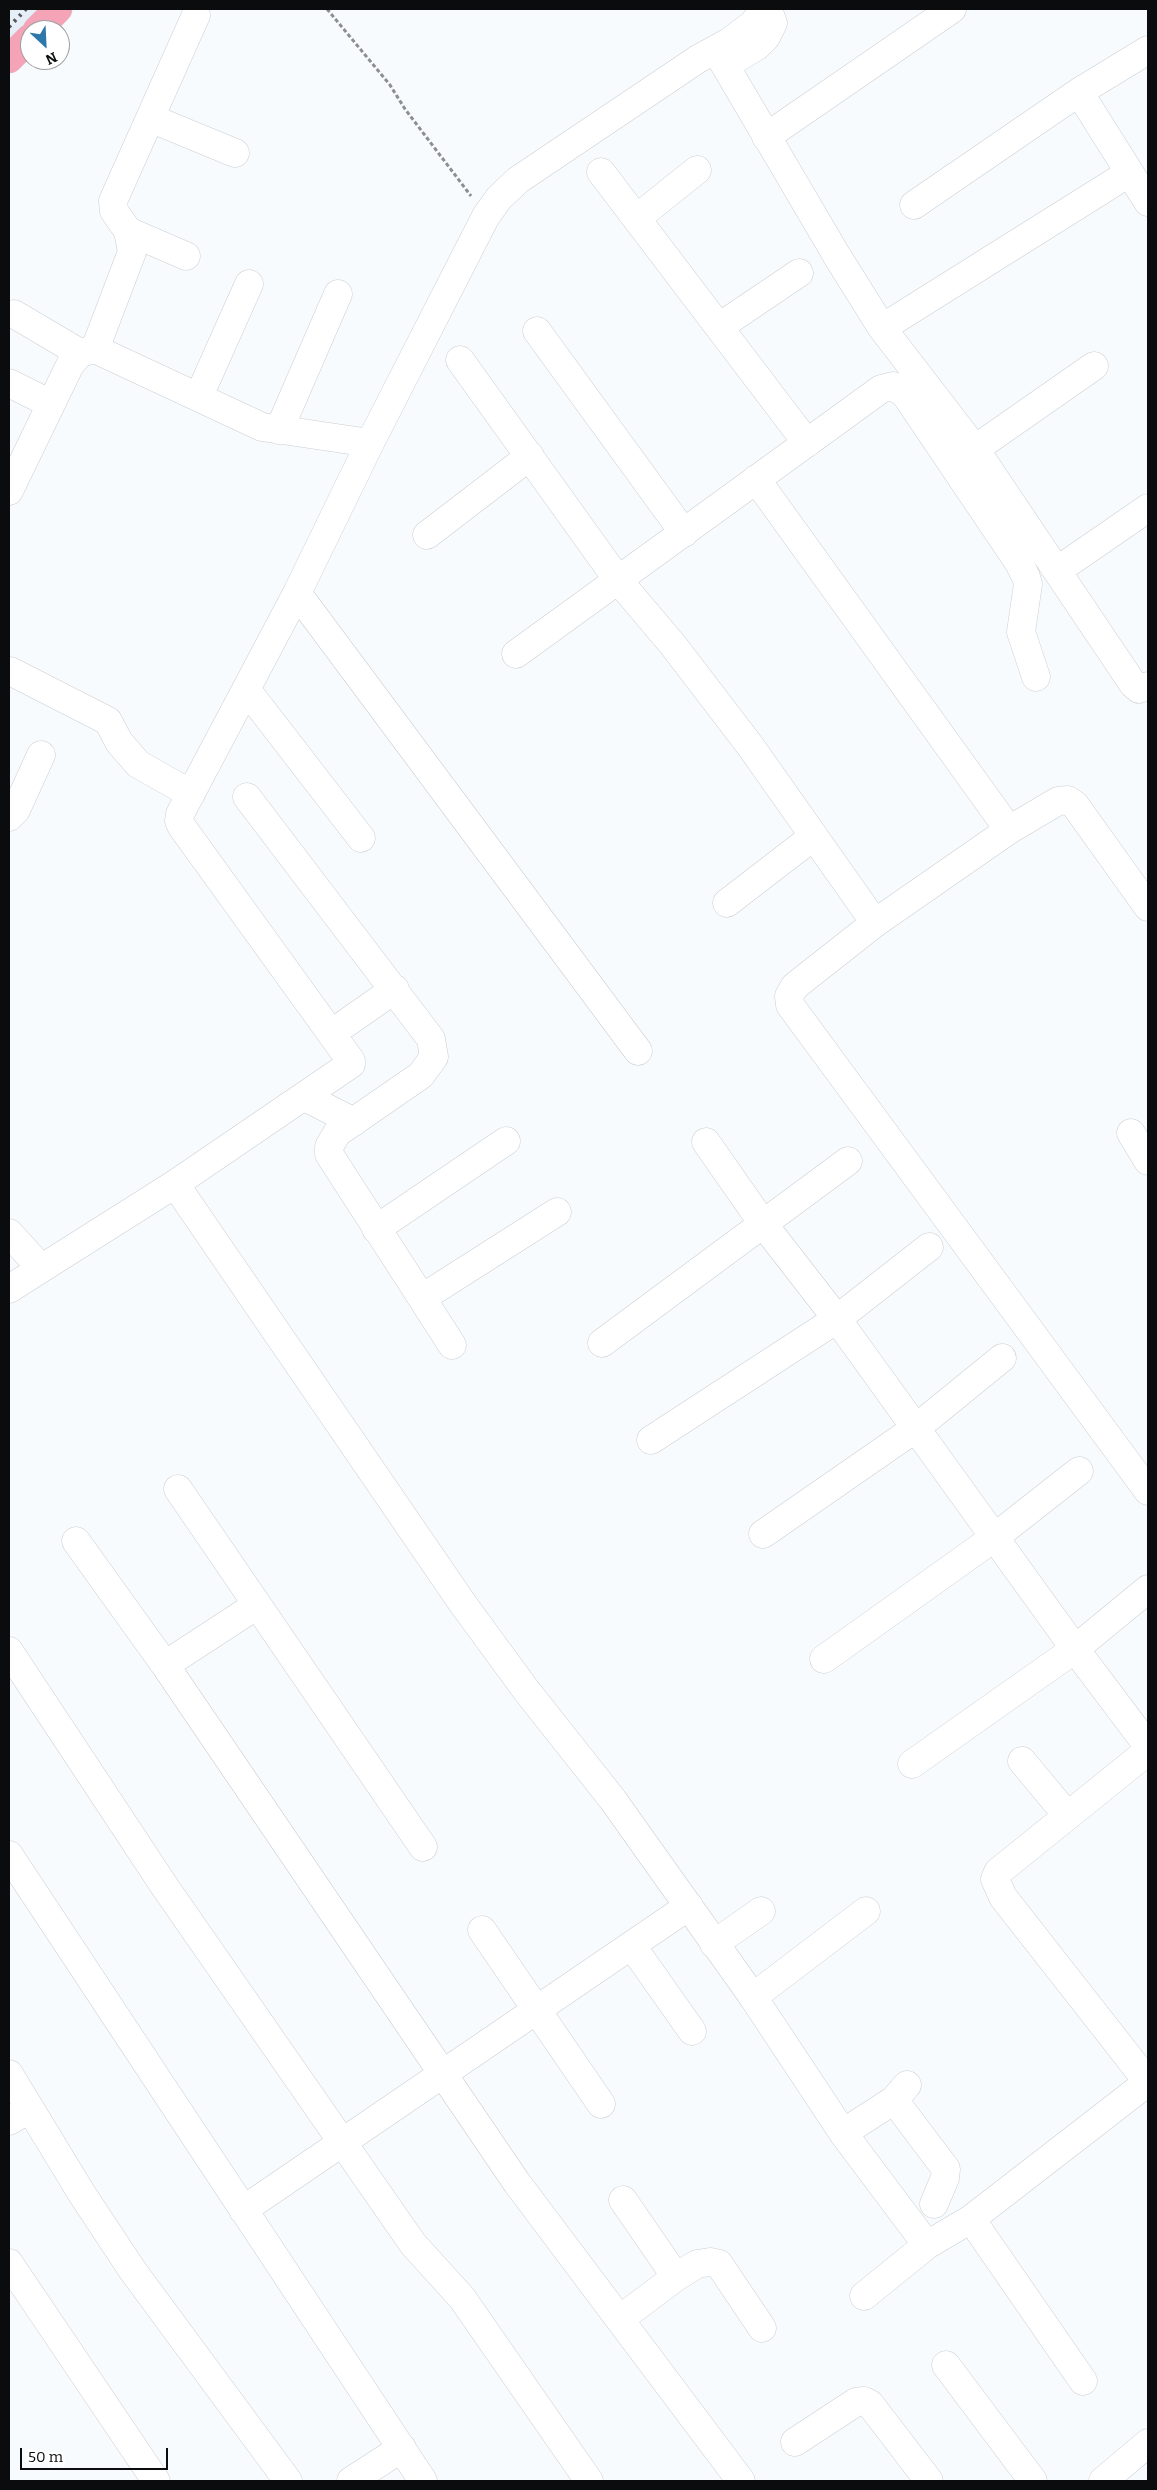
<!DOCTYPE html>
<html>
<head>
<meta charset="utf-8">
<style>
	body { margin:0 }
	#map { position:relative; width:1157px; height:2490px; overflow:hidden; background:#f8fbfe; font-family:Bitter,serif }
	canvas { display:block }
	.frame { position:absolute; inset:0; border:10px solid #0b0c0d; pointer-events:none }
	.north { position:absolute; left:20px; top:20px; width:50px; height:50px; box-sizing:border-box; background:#fff; border:1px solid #9d9e9e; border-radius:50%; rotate:155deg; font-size:14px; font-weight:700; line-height:20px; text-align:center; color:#0b0c0d }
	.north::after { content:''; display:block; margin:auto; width:18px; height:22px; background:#2c78ab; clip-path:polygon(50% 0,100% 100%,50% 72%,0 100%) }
	.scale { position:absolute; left:20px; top:2448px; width:148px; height:22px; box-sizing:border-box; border:2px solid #0b0c0d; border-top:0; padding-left:6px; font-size:15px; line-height:18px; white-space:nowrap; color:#0b0c0d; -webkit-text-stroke:4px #fff; paint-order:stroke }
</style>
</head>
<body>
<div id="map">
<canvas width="1157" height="2490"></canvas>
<div class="frame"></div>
<div class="north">N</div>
<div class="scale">50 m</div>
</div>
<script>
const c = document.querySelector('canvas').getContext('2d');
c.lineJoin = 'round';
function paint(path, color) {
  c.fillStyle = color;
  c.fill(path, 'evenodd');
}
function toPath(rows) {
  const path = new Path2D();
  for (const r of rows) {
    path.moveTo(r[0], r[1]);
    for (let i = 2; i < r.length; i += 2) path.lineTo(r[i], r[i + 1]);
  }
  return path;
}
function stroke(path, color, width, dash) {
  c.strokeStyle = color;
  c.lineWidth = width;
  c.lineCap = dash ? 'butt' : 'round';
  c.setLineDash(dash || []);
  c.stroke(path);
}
const built = toPath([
	[9,9,41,9,9,41]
]);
const path = toPath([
	[327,9,390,85,405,109,471,196]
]);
const minor = toPath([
	[716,50,837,256,882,328,975,449,1133,684,1139,689,1148,686],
	[726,65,757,46,766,37,773,23,769,12],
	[1079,92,1148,202],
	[150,118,235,153],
	[766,137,952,9],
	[601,172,807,443],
	[914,205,1079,92,1148,50],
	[637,218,697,170],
	[128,231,186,256],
	[14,314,80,353],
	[719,327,799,273],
	[882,328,1129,173],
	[537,331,684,533],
	[95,349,132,252,128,231,114,211,113,201,196,15],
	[460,360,618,580,673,645,751,747,875,923],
	[9,383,51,404],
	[199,396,249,284],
	[279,430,338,294],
	[975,449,1094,366],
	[756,479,1009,830],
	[9,491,70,365,80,353,95,349,262,427,370,443],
	[427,535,530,456],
	[1058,570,1148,508],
	[297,593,638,1051],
	[516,654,881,389,893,386,905,394,1019,563,1026,577,1028,584,1021,632,1036,677],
	[10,671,108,721,119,742,138,764,191,794],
	[246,689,361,838],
	[247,797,431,1039,434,1057,421,1075,337,1133,329,1147,329,1154,452,1345],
	[9,817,16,810,41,755],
	[727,903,814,836],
	[1148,907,1075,805,1068,800,1058,801,1009,830,875,923,795,986,789,996,790,1005,1148,1491],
	[345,1024,395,989],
	[305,1097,354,1122],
	[1131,1133,1148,1161],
	[706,1142,764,1225,837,1319,1075,1649,1148,1746],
	[175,1184,463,1604,526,1690,613,1800,753,1997,843,2133,927,2245,971,2219,1148,2082],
	[376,1229,506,1141],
	[9,1233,40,1267],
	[9,1289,175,1184,351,1064,351,1061,182,827,179,821,180,814,297,593,370,443,486,216,499,198,518,180,698,59,729,42,753,24,764,9],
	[422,1298,557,1212],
	[602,1343,848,1161],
	[651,1440,837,1319,929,1247],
	[178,1489,423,1847],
	[763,1534,916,1428,1002,1358],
	[76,1541,165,1665,517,2183,741,2481],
	[9,1651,165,1887,413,2244,462,2298,589,2481],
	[824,1659,995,1537,1079,1471],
	[165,1665,257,1605],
	[1148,1751,998,1872,995,1879,1003,1897,1148,2082],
	[1022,1761,1067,1815],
	[912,1764,1075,1649,1148,1589],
	[9,1855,423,2481],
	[482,1930,601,2104],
	[714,1944,761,1911],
	[632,1946,692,2031],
	[753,1997,866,1911],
	[9,2074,82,2194,133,2271,288,2481],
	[894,2100,946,2169,945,2178,934,2204],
	[9,2121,29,2109],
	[843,2133,894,2100,907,2085],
	[243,2210,689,1906],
	[971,2219,1083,2381],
	[9,2263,156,2481],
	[676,2277,697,2264,710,2262,719,2264,762,2328],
	[864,2296,927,2245],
	[620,2319,676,2277,623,2200],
	[946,2365,1033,2481],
	[795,2442,856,2402,864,2401,870,2404,929,2481],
	[351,2481,402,2448],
	[1103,2481,1148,2443]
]);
const major = toPath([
	[37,30,58,9],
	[9,59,30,38]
]);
const rail = toPath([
	[9,27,26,9]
]);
paint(built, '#e6eff8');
stroke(minor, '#cbced1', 29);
stroke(major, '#d8d8d8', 29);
stroke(path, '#8c8e90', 3, [4, 2.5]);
stroke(minor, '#fff', 28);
stroke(major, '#f5a3b6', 28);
stroke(rail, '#555759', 4, [2.5, 5]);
</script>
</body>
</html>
